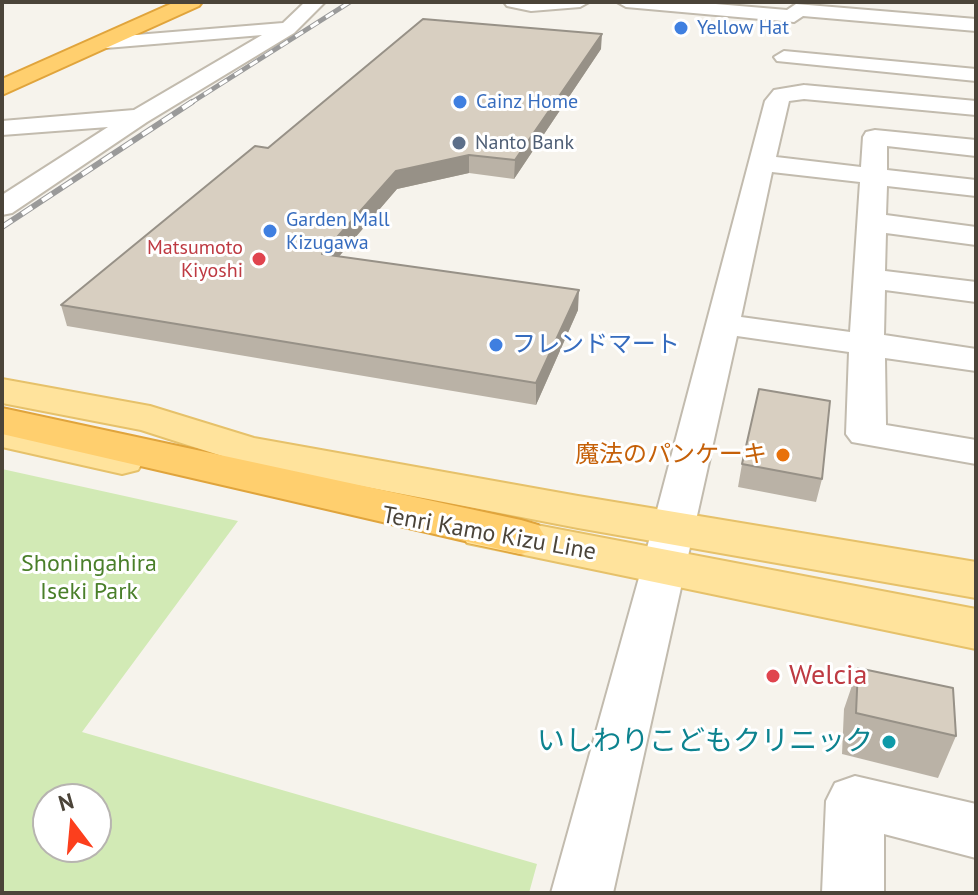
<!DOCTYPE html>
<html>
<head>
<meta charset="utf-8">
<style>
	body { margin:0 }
	#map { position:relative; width:978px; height:895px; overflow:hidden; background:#f6f3ec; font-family:"PT Sans",sans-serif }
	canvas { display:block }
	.frame { position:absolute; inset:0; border:4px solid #4b4439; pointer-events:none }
	.north { position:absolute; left:32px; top:783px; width:80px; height:80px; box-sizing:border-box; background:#fff; border:2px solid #b7b4b0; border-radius:50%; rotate:344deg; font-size:22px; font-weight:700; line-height:32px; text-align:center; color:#4b4439 }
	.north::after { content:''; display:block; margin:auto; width:28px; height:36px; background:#fc3f1d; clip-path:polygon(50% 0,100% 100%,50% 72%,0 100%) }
</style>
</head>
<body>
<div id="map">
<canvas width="978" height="895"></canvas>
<div class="frame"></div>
<div class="north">N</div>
</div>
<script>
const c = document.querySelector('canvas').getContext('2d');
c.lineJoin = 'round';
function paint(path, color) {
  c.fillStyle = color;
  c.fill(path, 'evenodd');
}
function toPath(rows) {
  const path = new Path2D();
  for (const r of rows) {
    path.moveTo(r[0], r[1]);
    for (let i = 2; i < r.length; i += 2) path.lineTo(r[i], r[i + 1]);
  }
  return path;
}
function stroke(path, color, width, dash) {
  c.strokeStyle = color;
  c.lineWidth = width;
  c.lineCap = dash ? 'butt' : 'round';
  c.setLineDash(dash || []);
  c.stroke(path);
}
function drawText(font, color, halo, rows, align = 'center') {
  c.font = font + ' "PT Sans","Noto Sans JP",sans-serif';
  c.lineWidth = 6;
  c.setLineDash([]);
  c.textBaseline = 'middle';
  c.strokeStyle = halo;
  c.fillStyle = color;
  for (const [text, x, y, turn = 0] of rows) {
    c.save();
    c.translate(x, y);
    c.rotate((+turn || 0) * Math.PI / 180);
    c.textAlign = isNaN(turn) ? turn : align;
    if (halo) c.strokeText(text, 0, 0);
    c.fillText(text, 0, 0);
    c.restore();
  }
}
const green = toPath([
	[2,469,238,521,82,732,537,864,529,893,2,893],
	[96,799,96,847,48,847,48,799]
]);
const minor = toPath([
	[305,2,325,2,294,33,147,122,12,213,2,215,2,195,108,127,2,135,2,121,134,110,262,35,106,48,99,46,96,42,99,38,283,23,305,2],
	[504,2,589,2,580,7,531,11,507,6,504,2],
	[617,2,692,2,787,10,796,4,976,19,976,31,803,16,794,22,626,7,617,2],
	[784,51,976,69,976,81,777,61,774,57,784,51],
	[804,85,976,101,976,115,804,99,789,101,776,157,861,167,863,137,866,132,875,130,976,140,976,156,887,146,887,170,976,180,976,196,887,186,886,215,976,227,976,245,886,233,885,271,976,282,976,302,885,290,884,335,976,349,976,371,885,358,886,425,976,440,976,464,852,442,846,434,849,352,737,336,613,893,551,893,642,567,765,101,774,90,804,85],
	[772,172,860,182,850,332,741,317,772,172],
	[855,776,976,804,976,858,884,834,884,893,822,893,826,801,835,783,855,776]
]);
const major = toPath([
	[2,379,150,406,254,438,578,496,976,562,976,598,578,528,247,464,141,430,2,403,2,379],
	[2,421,138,450,144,460,138,470,122,474,2,447,2,421],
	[484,515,976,609,976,649,467,543,460,531,467,519,484,515]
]);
const highway = toPath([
	[175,2,202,2,199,6,2,95,2,79,175,2],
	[2,408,521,520,538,525,545,537,538,549,521,554,2,434,2,408]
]);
const railFar1 = toPath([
	[189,104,350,2]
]);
const rail = toPath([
	[2,227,192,102]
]);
const wall = toPath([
	[601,49,514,179,469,173,397,189,339,256,578,310,536,405,67,326,61,305,268,148],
	[742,464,822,479,816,502,738,487],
	[858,668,956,736,938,778,842,754,844,709]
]);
const shadedWall = toPath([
	[602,34,601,49,514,179,515,160],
	[469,155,469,173,397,189,324,274,322,254,396,171],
	[579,290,578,310,536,405,536,383]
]);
const building = toPath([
	[423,19,602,34,515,160,469,155,396,171,322,254,579,290,536,383,61,305,255,146,268,148,423,19],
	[759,389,830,401,822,479,742,464,759,389],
	[858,668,953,688,956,736,856,713,858,668]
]);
const markers = [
	[681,28,8,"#3f7fe0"],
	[460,102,8,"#3f7fe0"],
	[459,143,8,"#5c6f8a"],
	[270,231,8,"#3f7fe0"],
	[259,259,8,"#e0444e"],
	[496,345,8,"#3f7fe0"],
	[783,455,8,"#e8710a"],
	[773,676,8,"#e0444e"],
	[889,742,8,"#0f9aa8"]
];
const farShopnames = [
	["Yellow Hat",697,28],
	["Cainz Home",476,102],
	["Garden Mall",286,220],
	["Kizugawa",286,243]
];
const farServicenames = [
	["Nanto Bank",475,143]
];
const farHealthnames = [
	["Matsumoto",243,248],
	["Kiyoshi",243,271]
];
const shopNames = [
	["フレンドマート",512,345]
];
const foodNames = [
	["魔法のパンケーキ",767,455]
];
const streetNames = [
	["Tenri Kamo Kizu Line",489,534,10]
];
const parkNames = [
	["Shoningahira",89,564],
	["Iseki Park",89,592]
];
const nearHealthnames = [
	["Welcia",789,676]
];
const nearCulturenames = [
	["いしわりこどもクリニック",873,742]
];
paint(green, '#d2eab5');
stroke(minor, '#c2bbae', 4);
stroke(major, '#e6c16a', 4);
stroke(highway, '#e0a43c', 4);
paint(minor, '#fff');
paint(major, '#ffe39c');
paint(highway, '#ffcf6e');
stroke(railFar1, '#9a9a9a', 5);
stroke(rail, '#9a9a9a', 6);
stroke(railFar1, '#fff', 3, [9]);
stroke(rail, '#fff', 4, [12]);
paint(wall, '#bab2a6');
paint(shadedWall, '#979187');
paint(building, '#d8cfc1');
stroke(building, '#979187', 2);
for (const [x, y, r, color] of markers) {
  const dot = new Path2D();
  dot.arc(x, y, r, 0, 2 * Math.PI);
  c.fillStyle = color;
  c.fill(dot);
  stroke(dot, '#fff', 3);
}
drawText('20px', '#366cbe', '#fff', farShopnames, 'left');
drawText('20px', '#4e5e75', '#fff', farServicenames, 'left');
drawText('20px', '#be3a42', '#fff', farHealthnames, 'right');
drawText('24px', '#366cbe', '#fff', shopNames, 'left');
drawText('24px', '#c56008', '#fff', foodNames, 'right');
drawText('24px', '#4b4439', '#fff', streetNames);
drawText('24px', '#4a7f2a', '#fff', parkNames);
drawText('28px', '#be3a42', '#fff', nearHealthnames, 'left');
drawText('28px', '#0d838f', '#fff', nearCulturenames, 'right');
</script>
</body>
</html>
